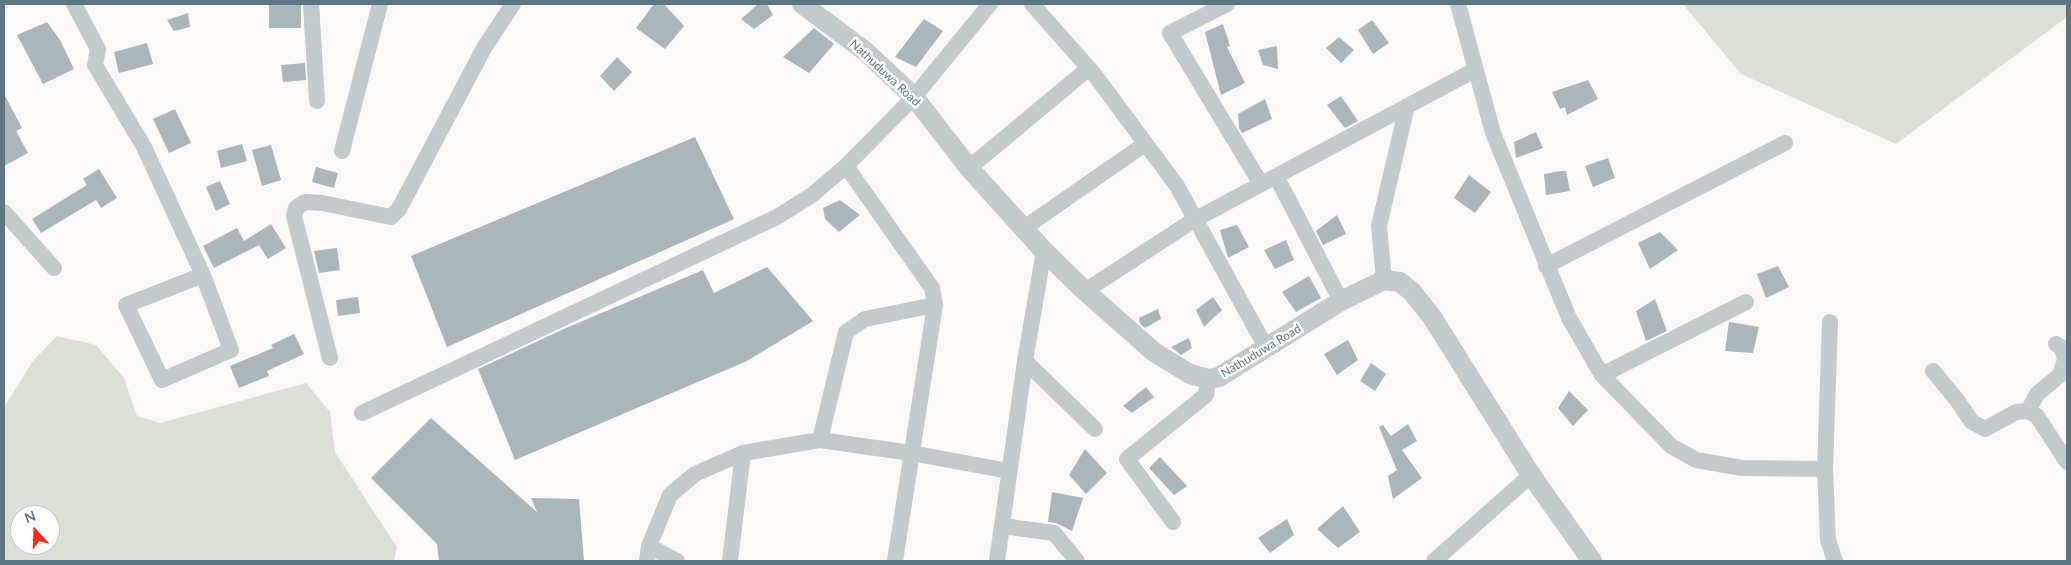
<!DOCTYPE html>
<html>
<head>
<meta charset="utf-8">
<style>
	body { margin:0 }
	#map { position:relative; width:2071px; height:565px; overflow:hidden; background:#faf9f7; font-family:Lato,sans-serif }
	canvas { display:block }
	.frame { position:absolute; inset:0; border:5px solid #5e767f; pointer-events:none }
	.north { position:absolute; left:10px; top:505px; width:50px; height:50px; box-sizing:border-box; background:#fff; border:1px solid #bfc8cc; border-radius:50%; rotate:340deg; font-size:14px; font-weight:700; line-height:20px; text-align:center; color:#5e767f }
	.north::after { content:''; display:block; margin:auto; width:18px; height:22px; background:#f22c1f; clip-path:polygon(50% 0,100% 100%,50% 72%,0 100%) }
</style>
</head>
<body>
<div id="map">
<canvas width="2071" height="565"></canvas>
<div class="frame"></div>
<div class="north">N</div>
</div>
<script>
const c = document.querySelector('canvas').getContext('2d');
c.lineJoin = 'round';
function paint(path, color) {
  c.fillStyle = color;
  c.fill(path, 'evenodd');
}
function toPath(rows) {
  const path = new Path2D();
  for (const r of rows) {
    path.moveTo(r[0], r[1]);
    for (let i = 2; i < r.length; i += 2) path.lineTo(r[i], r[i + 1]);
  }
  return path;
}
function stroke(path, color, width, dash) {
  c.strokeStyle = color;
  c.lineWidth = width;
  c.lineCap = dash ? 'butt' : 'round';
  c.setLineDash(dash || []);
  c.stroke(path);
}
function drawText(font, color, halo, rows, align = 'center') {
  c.font = font + ' Lato,sans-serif';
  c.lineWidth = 5;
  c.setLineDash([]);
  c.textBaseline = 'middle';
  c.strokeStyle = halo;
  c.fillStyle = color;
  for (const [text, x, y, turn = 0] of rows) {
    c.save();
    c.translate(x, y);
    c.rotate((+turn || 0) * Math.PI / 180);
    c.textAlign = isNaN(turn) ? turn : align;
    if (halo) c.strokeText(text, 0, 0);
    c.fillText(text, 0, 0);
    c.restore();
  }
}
const green = toPath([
	[1683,4,2067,4,2067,17,1896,144,1741,74],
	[57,336,96,345,124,378,137,416,160,423,306,383,330,412,335,452,397,547,394,561,4,561,4,407,33,361],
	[20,515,50,515,50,545,20,545]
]);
const building = toPath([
	[269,4,301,4,301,28,269,28],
	[654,4,664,4,684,26,665,49,636,28],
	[758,4,767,4,773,15,754,29,741,19],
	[188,13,190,27,174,31,167,20],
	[924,19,943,31,916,67,895,57],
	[1372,20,1389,43,1373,54,1358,30],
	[47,22,60,40,74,69,43,84,17,35],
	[1223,24,1230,46,1227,47,1245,83,1221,95,1205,32],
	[814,28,834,44,809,73,783,57],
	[1339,37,1354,50,1341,63,1326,48],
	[147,43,153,64,119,73,114,52],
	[1277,46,1278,69,1263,65,1258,50],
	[617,57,632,72,614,91,600,76],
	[305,63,306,80,283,82,281,65],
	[1588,80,1598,99,1567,115,1565,107,1560,109,1552,92],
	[4,94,22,128,16,131,28,153,4,166],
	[1341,96,1358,121,1345,128,1327,105],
	[1265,99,1272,119,1242,133,1239,128,1238,114],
	[175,109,191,143,169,153,153,119],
	[1536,132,1543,148,1516,158,1514,142],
	[695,137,734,219,447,347,411,256],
	[242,144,247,161,221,168,217,151],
	[271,145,281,180,262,186,252,150],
	[1608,158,1615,178,1593,187,1585,166],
	[316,167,338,173,334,188,312,182],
	[99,169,117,198,101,208,96,200,41,233,32,219,87,185,83,179],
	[1561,171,1566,171,1570,191,1546,195,1544,174],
	[1469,175,1491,192,1475,213,1454,198],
	[220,181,230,204,216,211,206,187],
	[840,200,860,215,839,232,825,219,823,208],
	[1337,215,1346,234,1323,245,1316,231],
	[271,224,286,248,268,259,259,245,214,268,203,246,237,228,244,241],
	[1237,225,1249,247,1228,258,1220,230],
	[1660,232,1678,250,1650,269,1638,243],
	[1286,240,1294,260,1275,269,1264,250],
	[337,248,340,270,319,273,314,251],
	[1778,266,1789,287,1766,298,1757,274],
	[767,267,813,321,747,361,515,460,478,369,566,328,703,270,714,293],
	[1309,276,1321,298,1296,312,1282,292],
	[358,297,360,313,338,316,336,300],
	[1213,297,1222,310,1204,327,1196,310],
	[1655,299,1667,331,1646,341,1636,311],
	[1158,309,1161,319,1145,328,1140,324,1139,318],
	[1729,322,1759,327,1753,353,1725,351],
	[294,334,304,354,267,371,269,376,239,388,230,366,273,348,271,345],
	[1189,338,1192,348,1181,355,1171,347],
	[1348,340,1358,360,1337,375,1324,354],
	[1371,363,1386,374,1375,391,1360,381],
	[1146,387,1154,397,1132,413,1123,406],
	[1569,391,1588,410,1573,426,1558,408],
	[431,418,537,512,531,498,579,499,584,561,439,561,437,544,371,478],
	[1408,424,1417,441,1402,450,1422,478,1393,499,1388,476,1397,470,1379,427,1383,425,1391,436],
	[1085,449,1107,473,1086,494,1069,475],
	[1160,457,1187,486,1174,495,1149,468],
	[1052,492,1083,498,1072,531,1056,523,1048,522],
	[1343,506,1360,532,1338,548,1317,529],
	[1287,519,1294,535,1270,553,1258,538]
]);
const minor = toPath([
	[74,4,98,49,95,65,144,147,203,275,231,350,162,380,126,305,203,275],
	[311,4,317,101],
	[1032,4,1094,74,1177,186,1267,349],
	[1227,4,1170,33,1261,184],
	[1458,4,1493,133,1569,318,1602,375,1671,446,1696,460,1742,468,1825,469],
	[342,151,380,4],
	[846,166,932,288,935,305,895,561],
	[969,168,1089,68],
	[1276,176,1341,301],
	[4,212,54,268],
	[1024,228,1145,144],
	[1546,266,1785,143],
	[1384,280,1379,226,1407,106],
	[1085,291,1194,220,1475,70],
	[1830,322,1825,469,1828,540,1835,561],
	[330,358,294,216,296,208,305,202,322,203,391,217,399,209,484,48,513,4],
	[1025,361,1095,429],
	[1933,371,1957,400,1972,422,1985,429,2016,412,2028,411,2037,416,2067,462],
	[1602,375,1746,302],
	[2028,411,2037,394,2060,375,2065,360,2062,348,2056,344],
	[362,413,777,217,812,195,846,166,914,97,990,4],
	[820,440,846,332,865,319,935,305],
	[1173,522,1127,459,1206,395,1208,379],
	[1002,526,1054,533,1077,561],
	[649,546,677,561],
	[647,561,649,546,670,495,695,474,743,453,820,440,911,453,1009,471],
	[730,561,743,453],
	[997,561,1025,361,1044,251],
	[1434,561,1531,475]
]);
const tertiary = toPath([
	[802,4,865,51,914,97,969,168,1044,251,1085,291,1154,352,1190,374,1208,379,1219,377,1341,301,1384,280,1400,282,1412,292,1432,317,1531,475,1592,561]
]);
const streetNames = [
	["Nathuduwa Road",885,73,43],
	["Nathuduwa Road",1261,351,-31]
];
paint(green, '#dbe0d6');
paint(building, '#a9b6ba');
stroke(minor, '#c2cacc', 16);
stroke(tertiary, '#c2cacc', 20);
drawText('12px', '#5e767f', '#fff', streetNames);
</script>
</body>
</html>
